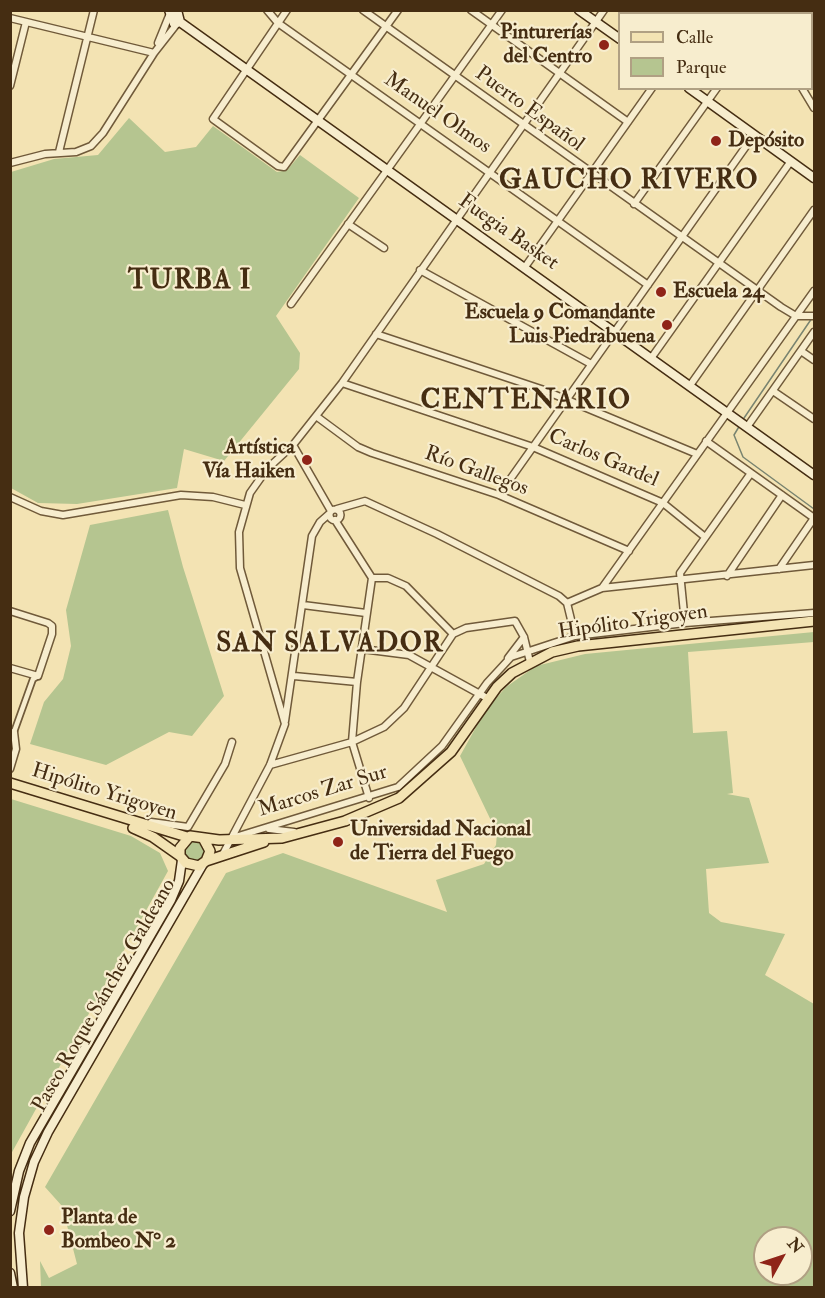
<!DOCTYPE html>
<html>
<head>
<meta charset="utf-8">
<style>
	body { margin:0 }
	#map { position:relative; width:825px; height:1298px; overflow:hidden; background:#f3e3b3; font-family:"IM FELL Double Pica",serif }
	canvas { display:block }
	.frame { position:absolute; inset:0; border:12px solid #452d12; pointer-events:none }
	.legend { position:absolute; left:618px; top:12px; width:195px; height:78px; box-sizing:border-box; background:#f7edce; border:2px solid #b0a083; margin:0; padding:8px 10px; list-style:none; font-size:18px; color:#452d12 }
	.legend li { display:flex; align-items:center; gap:12px; height:30px }
	.legend b { width:30px; border:2px solid #b0a083 }
	.north { position:absolute; left:753px; top:1226px; width:60px; height:60px; box-sizing:border-box; background:#f7edce; border:2px solid #b0a083; border-radius:50%; rotate:50deg; font-size:16px; font-weight:700; line-height:24px; text-align:center; color:#452d12 }
	.north::after { content:''; display:block; margin:auto; width:21px; height:27px; background:#8f2418; clip-path:polygon(50% 0,100% 100%,50% 72%,0 100%) }
</style>
</head>
<body>
<div id="map">
<canvas width="825" height="1298"></canvas>
<div class="frame"></div>
<ul class="legend">
<li><b style="height:8px;background:#f3e3b3"></b>Calle</li>
<li><b style="height:16px;background:#b5c590"></b>Parque</li>
</ul>
<div class="north">N</div>
</div>
<script>
const c = document.querySelector('canvas').getContext('2d');
c.lineJoin = 'round';
function paint(path, color) {
  c.fillStyle = color;
  c.fill(path, 'evenodd');
}
function toPath(rows) {
  const path = new Path2D();
  for (const r of rows) {
    if (r.length === 3) {
      path.moveTo(r[0] + r[2], r[1]);
      path.arc(r[0], r[1], r[2], 0, 2 * Math.PI);
      continue;
    }
    path.moveTo(r[0], r[1]);
    for (let i = 2; i < r.length; i += 2) path.lineTo(r[i], r[i + 1]);
  }
  return path;
}
function stroke(path, color, width, dash) {
  c.strokeStyle = color;
  c.lineWidth = width;
  c.lineCap = dash ? 'butt' : 'round';
  c.setLineDash(dash || []);
  c.stroke(path);
}
function drawText(font, color, halo, rows, align = 'center') {
  c.font = font + ' "IM FELL Double Pica",serif';
  c.lineWidth = 4.5;
  c.setLineDash([]);
  c.textBaseline = 'middle';
  c.strokeStyle = halo;
  c.fillStyle = color;
  for (const [text, x, y, turn = 0] of rows) {
    c.save();
    c.translate(x, y);
    c.rotate((+turn || 0) * Math.PI / 180);
    c.textAlign = isNaN(turn) ? turn : align;
    if (halo) c.strokeText(text, 0, 0);
    c.fillText(text, 0, 0);
    c.restore();
  }
}
const green = toPath([
	[129,118,165,152,196,147,213,126,277,172,287,170,300,155,359,198,276,316,300,353,299,369,224,461,184,449,177,488,77,504,38,503,11,488,11,172,54,159,98,155],
	[168,510,183,567,224,696,192,736,169,732,106,765,30,744,44,702,63,679,71,646,66,610,90,525],
	[814,632,814,642,688,652,693,733,727,731,733,793,727,794,749,798,769,863,706,869,709,913,721,922,785,934,765,975,814,1004,814,1287,41,1287,40,1261,49,1278,77,1264,62,1206,45,1187,226,873,283,853,447,912,436,880,484,864,496,845,497,833,460,756,485,711,506,687,536,666,585,654],
	[765,1238,801,1238,801,1274,765,1274],
	[11,799,131,836,160,853,168,871,11,1154],
	[197,839,206,846,204,858,198,862,187,859,184,853,186,842]
]);
const stream = toPath([
	[742,421,812,318],
	[740,425,734,435,743,457,814,509]
]);
const pedestrian = toPath([
	[14,732,33,679,38,676]
]);
const minor = toPath([
	[267,10,278,23,648,285],
	[287,10,213,119,278,166,284,167,398,10],
	[363,10,781,307,796,316,814,316],
	[471,10,628,122],
	[676,10,680,14],
	[705,14,707,10],
	[770,14,772,10],
	[10,18,154,53],
	[812,36,814,32],
	[158,43,169,16],
	[10,86,26,22],
	[802,88,814,108],
	[59,152,94,10],
	[10,163,45,154,76,152,91,146,103,133,154,53,176,25],
	[634,204,717,88],
	[348,224,384,248],
	[525,267,652,88],
	[420,270,591,364],
	[291,304,502,10],
	[376,334,541,389,697,454],
	[801,351,814,360],
	[652,357,791,161],
	[342,383,533,447,663,503,705,537],
	[691,384,814,210],
	[773,391,814,419],
	[316,416,358,447,372,453,499,495,629,551],
	[747,427,814,332],
	[706,441,814,518],
	[293,445,331,511],
	[499,495,754,135],
	[10,497,41,511,63,515,181,495,213,497,245,505],
	[337,509,365,501,437,534,559,596,567,603],
	[335,515,5.5],
	[335,520,372,578,388,578,406,586,453,634],
	[779,569,814,518],
	[727,576,782,495],
	[602,588,814,565],
	[567,603,602,588,814,291],
	[567,603,575,636],
	[303,605,366,613],
	[10,611,48,623,52,626,52,634,38,676,10,668],
	[685,623,680,573,751,473],
	[362,649,409,655,487,698],
	[508,658,524,637],
	[294,676,357,682],
	[285,721,312,536,320,522,329,514],
	[270,765,352,742,384,727,404,708,453,634,466,628,515,621,524,637,530,662],
	[10,769,16,749,14,732],
	[369,798,352,742,357,682,372,578],
	[151,822,188,827,225,764,232,742],
	[269,829,294,832],
	[232,838,398,787,442,746,487,683,511,657,575,636,685,623,814,613],
	[223,854,270,765,285,724,240,568,239,532,250,493,267,469,293,445,342,383,604,10]
]);
const secondary = toPath([
	[169,10,174,24,180,22],
	[177,10,180,22],
	[579,10,620,39],
	[180,22,814,475],
	[689,88,814,178],
	[10,1211,19,1171,30,1143,171,900,179,881,182,860],
	[10,1273,13,1288],
	[23,1288,19,1233,24,1197,34,1162,48,1132,203,864]
]);
const primary = toPath([
	[10,783,187,837],
	[133,828,153,837,180,856],
	[203,838,210,851,206,861,199,866,186,863,180,856,180,848,190,836,219,840,282,838,345,821,399,798,451,752,497,687,512,673,552,652,578,646,814,621],
	[206,861,264,842]
]);
const markers = [
	[604,45,6,"#8f2418"],
	[716,141,6,"#8f2418"],
	[661,292,6,"#8f2418"],
	[667,325,6,"#8f2418"],
	[307,460,6,"#8f2418"],
	[338,842,6,"#8f2418"],
	[49,1230,6,"#8f2418"]
];
const poiNames = [
	["Pinturerías",592,33,"right"],
	["del Centro",592,57,"right"],
	["Depósito",728,141],
	["Escuela 24",673,292],
	["Escuela 9 Comandante",655,313,"right"],
	["Luis Piedrabuena",655,337,"right"],
	["Artística",295,448,"right"],
	["Vía Haiken",295,472,"right"],
	["Universidad Nacional",350,830],
	["de Tierra del Fuego",350,854],
	["Planta de",61,1218],
	["Bombeo N° 2",61,1242]
];
const streetNames = [
	["Puerto Español",529,110,36],
	["Manuel Olmos",437,114,35],
	["Fuegia Basket",508,233,35],
	["Carlos Gardel",603,459,23],
	["Río Gallegos",476,472,20],
	["Hipólito Yrigoyen",633,623,-8],
	["Marcos Zar Sur",323,792,-17],
	["Hipólito Yrigoyen",104,793,17],
	["Paseo Roque Sánchez Galdeano",105,996,-60]
];
const districtNames = [
	["GAUCHO RIVERO",629,182],
	["TURBA I",190,282],
	["CENTENARIO",526,402],
	["SAN SALVADOR",330,645]
];
paint(green, '#b5c590');
stroke(stream, '#798470', 1.5);
stroke(pedestrian, '#705a3a', 8);
stroke(minor, '#705a3a', 9);
stroke(secondary, '#452d12', 11);
stroke(primary, '#452d12', 12);
stroke(pedestrian, '#f7edce', 4.5);
stroke(minor, '#f7edce', 6);
stroke(secondary, '#f7edce', 8);
stroke(primary, '#f3e3b3', 9);
for (const [x, y, r, color] of markers) {
  const dot = new Path2D();
  dot.arc(x, y, r, 0, 2 * Math.PI);
  c.fillStyle = color;
  c.fill(dot);
  stroke(dot, '#f7edce', 2);
}
drawText('bold 21px', '#452d12', '#f7edce', poiNames, 'left');
drawText('21px', '#452d12', '#f7edce', streetNames);
c.letterSpacing = '1.5px';
drawText('bold 27px', '#452d12', '#f7edce', districtNames);
c.letterSpacing = '0px';
</script>
</body>
</html>
